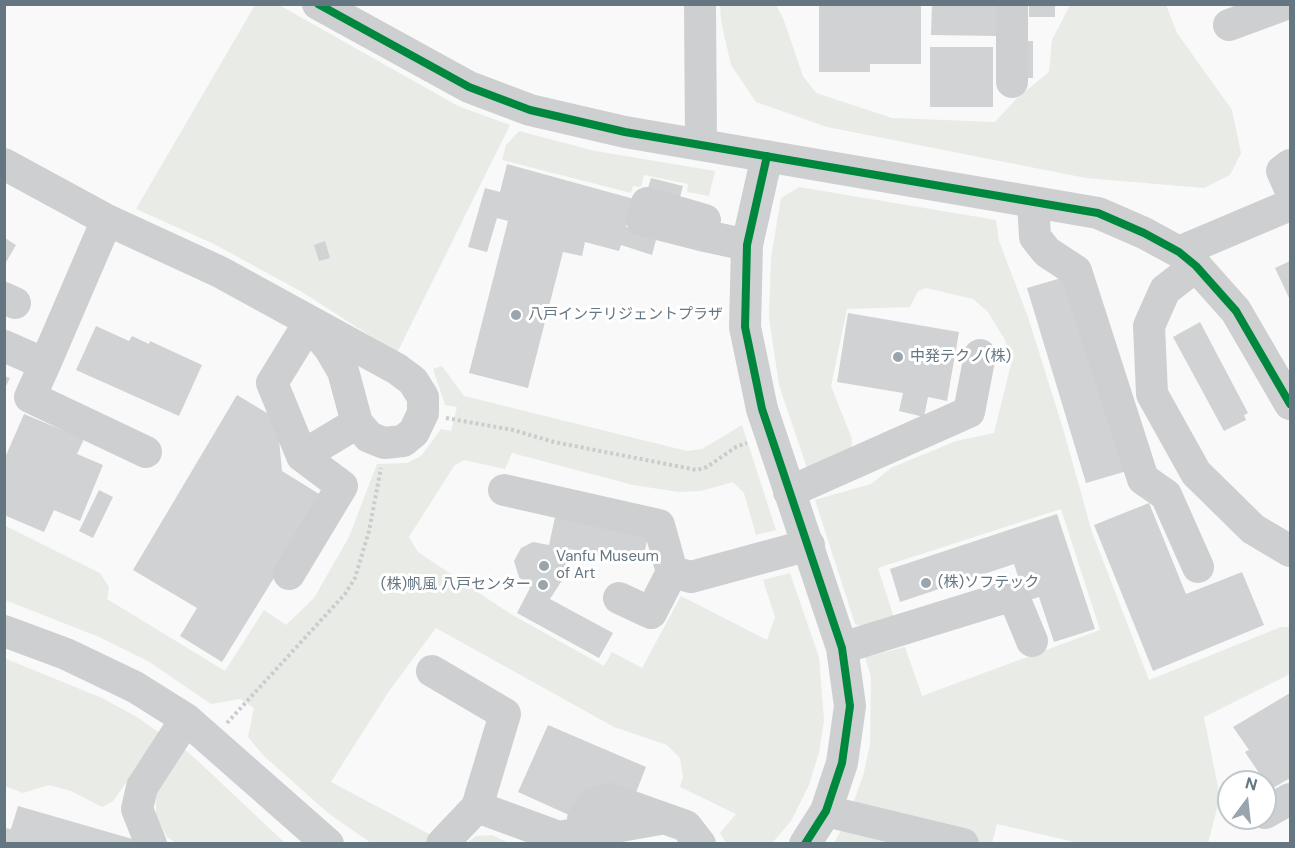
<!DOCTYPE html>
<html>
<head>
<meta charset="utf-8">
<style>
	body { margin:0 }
	#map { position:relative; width:1295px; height:848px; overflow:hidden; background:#f9f9f9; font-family:"DM Sans",sans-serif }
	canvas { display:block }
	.frame { position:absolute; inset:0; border:6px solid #657683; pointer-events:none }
	.north { position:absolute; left:1217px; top:770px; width:60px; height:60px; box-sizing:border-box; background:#fff; border:2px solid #c1c8cd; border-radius:50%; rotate:15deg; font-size:16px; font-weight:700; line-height:24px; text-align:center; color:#657683 }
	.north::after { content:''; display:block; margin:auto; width:21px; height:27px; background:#99a4ac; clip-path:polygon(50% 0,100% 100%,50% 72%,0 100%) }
</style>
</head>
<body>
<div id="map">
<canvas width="1295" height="848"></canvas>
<div class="frame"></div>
<div class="north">N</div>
</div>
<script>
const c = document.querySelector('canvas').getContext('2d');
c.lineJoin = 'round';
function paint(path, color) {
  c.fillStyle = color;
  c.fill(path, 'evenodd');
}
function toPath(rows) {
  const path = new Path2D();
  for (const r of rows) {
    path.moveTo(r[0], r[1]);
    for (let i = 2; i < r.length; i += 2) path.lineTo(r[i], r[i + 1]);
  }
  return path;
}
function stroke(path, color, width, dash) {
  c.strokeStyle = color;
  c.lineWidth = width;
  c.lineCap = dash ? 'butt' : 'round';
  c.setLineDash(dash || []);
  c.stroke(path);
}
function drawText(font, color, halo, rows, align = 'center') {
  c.font = font + ' "DM Sans","Noto Sans JP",sans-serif';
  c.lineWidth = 6;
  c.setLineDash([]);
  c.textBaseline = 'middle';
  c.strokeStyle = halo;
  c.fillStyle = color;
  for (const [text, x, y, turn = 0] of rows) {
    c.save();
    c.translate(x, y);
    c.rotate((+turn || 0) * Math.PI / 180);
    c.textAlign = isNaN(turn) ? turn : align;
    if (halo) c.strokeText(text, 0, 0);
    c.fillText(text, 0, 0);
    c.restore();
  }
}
const green = toPath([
	[255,5,279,5,458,106,510,125,397,353,302,292,214,244,136,209],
	[720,5,776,5,783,18,803,76,816,93,892,118,995,122,1017,98,1049,72,1052,40,1070,5,1166,5,1177,33,1232,110,1241,153,1230,175,1204,188,1086,178,827,127,756,102,731,65,721,21],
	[519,131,595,151,715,171,709,196,687,192,688,184,644,175,641,187,633,186,631,193,502,160,506,145],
	[799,187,996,220,999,241,1028,317,1064,432,1092,532,1149,680,1281,627,1290,627,1290,674,1204,717,1220,797,1208,843,1079,843,997,824,992,843,834,843,847,820,863,776,870,745,871,677,865,657,905,647,922,696,1100,630,1061,509,878,568,894,618,864,627,855,624,815,500,871,484,891,468,956,441,994,433,1011,364,1005,340,988,312,973,299,926,288,918,291,910,307,847,309,831,386,852,439,851,451,808,471,779,385,769,318,771,258,781,198],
	[442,366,464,396,687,451,702,449,742,425,776,530,756,535,744,493,733,482,701,491,679,492,633,485,512,453,505,469,464,460,454,466,409,537,418,552,509,613,604,666,612,652,642,668,681,596,767,640,775,617,763,580,790,573,819,657,824,721,819,752,809,785,791,821,772,843,726,843,720,833,736,814,680,787,683,777,680,758,667,745,614,727,436,628,389,691,331,782,431,835,425,843,371,843,328,813,263,755,248,737,254,708,240,699,211,704,148,661,99,637,5,600,4,525,100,573,109,587,107,599,225,671,264,610,286,625,314,598,349,537,377,464,407,463,421,456,441,429,451,431,457,407,445,405,433,369],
	[4,658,102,698,137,717,161,734,113,801,102,807,71,791,49,785,23,793,5,786],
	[184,749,198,761,285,843,176,843,167,837,156,815,156,789],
	[492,835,509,843,467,843,476,836]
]);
const building = toPath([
	[819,4,921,4,921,64,870,64,870,72,819,72],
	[932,4,996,4,996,36,931,35],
	[1029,4,1055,4,1055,17,1029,17],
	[1024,41,1033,41,1033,78,1023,78],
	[930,47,993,47,993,107,930,107],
	[507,164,634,199,626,227,657,236,652,255,621,245,619,251,585,242,582,256,563,252,528,388,469,373,508,221,497,218,487,252,468,247,485,188,500,192],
	[651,178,683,186,680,197,648,188],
	[5,238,16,245,5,264],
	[325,241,330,258,319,261,314,245],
	[1290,261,1290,300,1275,268],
	[1068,276,1127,471,1086,483,1027,288],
	[848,313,959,332,947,401,928,397,924,417,899,411,903,393,837,382],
	[1200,322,1248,413,1244,415,1246,420,1224,431,1173,337],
	[96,326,129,341,132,336,149,344,150,341,202,365,179,416,76,370],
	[4,376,10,378,4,390],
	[237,395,277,419,282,471,324,497,222,662,180,636,197,608,133,570],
	[24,414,84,439,77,454,103,465,80,521,54,510,44,532,4,515,4,460],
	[99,490,113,497,93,538,79,531],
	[1149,503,1186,594,1242,572,1264,625,1153,671,1094,525],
	[1057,514,1095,629,1054,642,1039,597,1026,601,1014,564,900,602,890,569],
	[555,517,648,536,642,564,570,549,561,582,550,599,613,633,599,658,517,613,530,588,519,577,514,561,521,548,533,542,549,545],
	[1290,693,1290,778,1268,791,1265,782,1245,752,1249,750,1233,727],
	[548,725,646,767,635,795,608,786,593,788,578,798,569,815,518,792],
	[18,806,136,840,135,844,4,844,4,828,11,829]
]);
const path = toPath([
	[446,418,513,430,554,442,697,470,707,467,736,447,747,443],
	[227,723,345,594,355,578,369,531,381,468]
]);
const minor = toPath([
	[318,4,469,87,530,110,625,132,1098,213,1144,233,1179,252,1196,266,1236,311,1290,404],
	[700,4,701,145],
	[1229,25,1286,4],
	[1012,82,1012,4],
	[767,156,747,245,745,327,762,409,842,648,850,706,842,763,826,811,805,844],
	[4,164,107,220,220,272,397,369,413,381,423,397,423,413,414,432,403,441,384,443,369,437,357,423,343,371,330,349,309,323],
	[1290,165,1282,171,1290,189],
	[1033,202,1035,237,1047,252,1076,271,1143,479,1166,495,1198,567],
	[701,235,705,220,647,203,642,220,701,235,747,245],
	[1179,252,1290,205],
	[1196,266,1165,290,1149,326,1152,394,1196,473,1253,529,1290,551],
	[4,298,15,303],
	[4,346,45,364,107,220],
	[45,364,30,397,146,452],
	[302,456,357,423],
	[504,490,659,525,672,572],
	[789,492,969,412,980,355],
	[289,574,342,486,302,456,272,383,309,323],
	[619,598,651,613,672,572,691,577,809,545],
	[4,631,66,654,135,687,186,719,328,844],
	[842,648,1013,595,1032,641],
	[432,671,505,714,477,807],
	[826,811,963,844],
	[1265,813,1290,799],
	[581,833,660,819],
	[151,844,137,809,142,787,186,719],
	[442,844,477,807,559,837,581,833,583,819,593,804,610,799,686,826,700,844]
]);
const cycleway = toPath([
	[318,4,469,87,530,110,625,132,1098,213,1144,233,1179,252,1196,266,1236,311,1290,404],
	[767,156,747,245,745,327,762,409,842,648,850,706,842,763,826,811,805,844]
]);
const markers = [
	[516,315,6,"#99a4ac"],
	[898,357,6,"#99a4ac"],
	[544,566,6,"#99a4ac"],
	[926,583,6,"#99a4ac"],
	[543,585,6,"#99a4ac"]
];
const poiNames = [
	["八戸インテリジェントプラザ",528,315],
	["中発テクノ(株)",910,357],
	["Vanfu Museum",556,557],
	["of Art",556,574],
	["(株)ソフテック",938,583],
	["(株)帆風 八戸センター",531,585,"right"]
];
paint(green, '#e8ebe6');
paint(building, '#d0d2d3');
stroke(path, '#cbcccd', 4, [3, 3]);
stroke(minor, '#cecfd0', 32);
stroke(cycleway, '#00873e', 8);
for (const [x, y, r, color] of markers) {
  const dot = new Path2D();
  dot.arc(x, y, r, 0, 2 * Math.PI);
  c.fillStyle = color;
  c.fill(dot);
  stroke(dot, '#fff', 2);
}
drawText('15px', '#657683', '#fff', poiNames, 'left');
</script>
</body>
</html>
